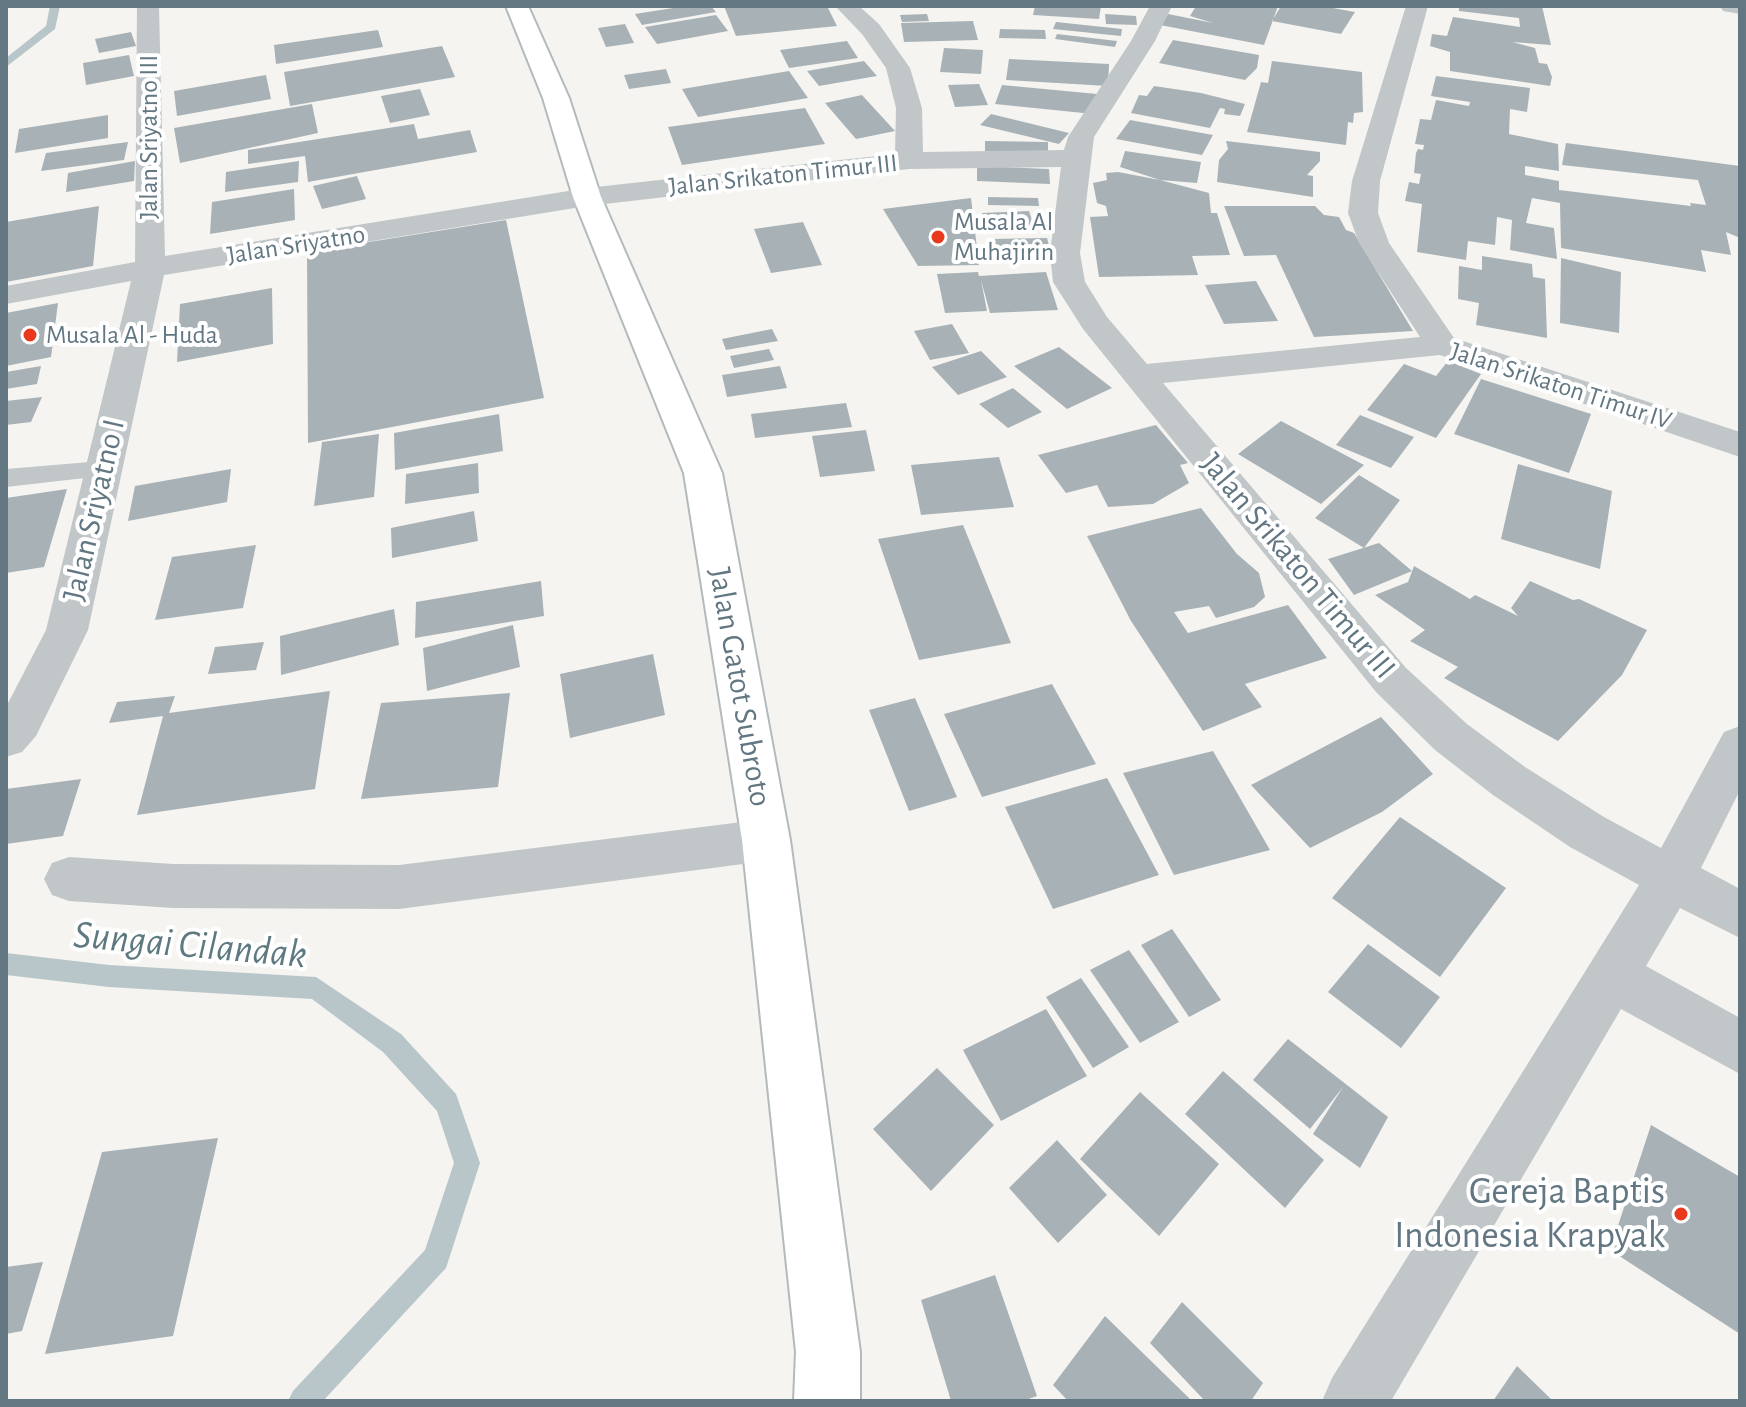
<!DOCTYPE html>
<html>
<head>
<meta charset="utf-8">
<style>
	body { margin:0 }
	#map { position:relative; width:1746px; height:1407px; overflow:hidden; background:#f5f4f0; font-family:"Alegreya Sans",sans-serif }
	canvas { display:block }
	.frame { position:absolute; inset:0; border:8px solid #627782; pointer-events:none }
</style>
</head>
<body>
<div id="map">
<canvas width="1746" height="1407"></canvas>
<div class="frame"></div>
</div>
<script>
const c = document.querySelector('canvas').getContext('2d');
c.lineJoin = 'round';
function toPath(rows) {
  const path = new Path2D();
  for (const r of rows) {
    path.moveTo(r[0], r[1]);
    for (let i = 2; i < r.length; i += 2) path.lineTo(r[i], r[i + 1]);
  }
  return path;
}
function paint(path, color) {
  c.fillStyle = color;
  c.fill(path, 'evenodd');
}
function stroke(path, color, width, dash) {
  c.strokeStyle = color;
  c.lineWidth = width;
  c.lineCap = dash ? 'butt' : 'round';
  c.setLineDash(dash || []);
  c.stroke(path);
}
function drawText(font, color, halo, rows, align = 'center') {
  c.font = font + ' "Alegreya Sans",sans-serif';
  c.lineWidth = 8;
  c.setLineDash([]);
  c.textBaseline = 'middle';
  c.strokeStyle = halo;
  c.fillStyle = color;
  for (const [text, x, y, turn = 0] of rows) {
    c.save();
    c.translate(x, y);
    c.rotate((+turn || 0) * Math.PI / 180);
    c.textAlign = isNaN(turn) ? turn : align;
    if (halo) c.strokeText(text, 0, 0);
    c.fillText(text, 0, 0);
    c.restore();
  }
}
const stream = toPath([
	[50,6,60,6,55,29,6,67,6,58,46,26,50,6],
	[6,953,109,965,316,977,401,1034,456,1094,480,1163,446,1268,323,1401,288,1401,293,1391,425,1250,454,1163,437,1111,383,1052,312,999,109,987,6,975,6,953]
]);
const building = toPath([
	[686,6,711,6,716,12,642,25,635,14],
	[724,6,827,6,837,26,736,36],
	[1035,6,1101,6,1099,19,1033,15],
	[1196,6,1278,6,1264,45,1160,25,1168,14,1213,23,1190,16],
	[1281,6,1322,6,1355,12,1341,34,1272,21],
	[1459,6,1542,6,1551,45,1512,42,1535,48,1539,63,1547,64,1552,77,1550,86,1450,71,1450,52,1430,46,1432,34,1447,36,1453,17,1520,27,1519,18,1459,11],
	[927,14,929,21,902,22,900,15],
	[1105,14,1136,16,1137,25,1106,24],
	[716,15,728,31,657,44,645,27],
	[973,21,978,40,904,42,901,23],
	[1056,22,1122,29,1121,36,1053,29],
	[625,24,634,43,606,47,598,28],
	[1000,29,1045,30,1046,39,999,38],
	[378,30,383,47,276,64,274,45],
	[131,32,136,46,99,53,95,39],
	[1057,34,1117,41,1115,47,1055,39],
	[1173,40,1259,55,1257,68,1245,80,1159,63],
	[847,41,858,58,789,68,780,50],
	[442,46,455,77,290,106,284,72],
	[944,48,983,50,981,74,940,72],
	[129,55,134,76,86,85,83,63],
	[1009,59,1109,64,1108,86,1006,80],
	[864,61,877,76,819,86,807,71],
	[1272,61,1362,72,1363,112,1354,113,1353,123,1348,122,1346,145,1247,132,1261,82,1268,83],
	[666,69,671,83,629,89,624,75],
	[789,71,808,98,698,117,682,89],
	[266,75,271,99,177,116,174,91],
	[1436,76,1530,88,1527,112,1510,109,1509,134,1558,144,1559,171,1525,166,1525,175,1559,181,1559,190,1691,206,1690,203,1706,205,1698,180,1562,165,1566,143,1740,166,1740,238,1726,232,1731,255,1701,250,1706,272,1561,248,1560,203,1532,198,1526,223,1554,228,1557,259,1510,250,1512,220,1497,217,1495,245,1468,241,1466,260,1417,252,1422,204,1405,201,1409,182,1419,184,1421,174,1414,173,1416,153,1418,149,1423,150,1424,145,1415,144,1420,119,1431,120,1436,100,1469,106,1470,102,1431,96],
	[979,84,988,105,955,107,948,85],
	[1002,85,1097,94,1093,114,995,104],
	[1154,86,1201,93,1245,104,1240,116,1224,114,1225,109,1220,108,1210,128,1131,113,1139,95,1147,96],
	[420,89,430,115,390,123,381,96],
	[862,95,895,131,856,139,825,103],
	[312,104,318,133,180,163,174,128],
	[805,108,825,144,682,165,668,127],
	[991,114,1069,133,1059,144,980,125],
	[108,115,108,138,15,153,19,129],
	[1130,120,1213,135,1202,155,1116,139],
	[414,124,418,139,470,130,477,152,308,182,305,156,248,164,248,150],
	[985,141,1048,142,1048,153,985,151],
	[1226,141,1320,152,1320,161,1307,175,1313,176,1313,197,1217,182,1219,160,1228,149],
	[128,142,124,160,41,171,46,153],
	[1125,151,1201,162,1197,183,1160,180,1209,193,1211,213,1217,213,1230,255,1192,256,1198,275,1099,277,1090,217,1108,216,1106,206,1097,203,1093,183,1107,180,1106,173,1118,172,1160,180,1120,167],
	[135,161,134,181,66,192,68,173],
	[299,161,298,182,225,192,226,172],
	[977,166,1049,169,1050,184,977,181],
	[357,176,366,199,322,209,313,186],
	[294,189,295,220,210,234,212,202],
	[988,197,1038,198,1039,206,988,205],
	[971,198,979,265,918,266,883,209],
	[99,206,93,266,6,282,6,222],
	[1224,206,1315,206,1324,215,1339,217,1346,230,1354,233,1413,331,1314,337,1276,255,1244,256],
	[1029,211,1034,227,985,229,982,213],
	[506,220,544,398,308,443,307,252],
	[803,222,822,265,771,273,754,229],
	[1047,238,1053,261,997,263,992,239],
	[1482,256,1532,264,1533,277,1545,279,1547,338,1476,325,1479,303,1458,299,1459,266,1482,270],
	[1561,258,1621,272,1619,333,1560,323],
	[978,272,979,276,1046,272,1058,310,990,313,981,280,987,311,945,313,937,274],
	[1256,281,1278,321,1224,324,1205,285],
	[272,288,273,344,177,362,180,304],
	[58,303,51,357,6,366,6,313],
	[952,324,969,353,930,360,914,331],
	[772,329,778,341,726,350,722,339],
	[1059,347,1112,388,1067,409,1014,366],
	[769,349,774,360,734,368,730,356],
	[981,351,1007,377,958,395,932,367],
	[1448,361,1481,374,1436,438,1367,410,1404,364,1436,376],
	[41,366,37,384,6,389,6,372],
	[780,366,787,388,727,397,722,375],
	[1481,379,1591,414,1569,473,1454,434],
	[1013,388,1042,412,1008,428,979,404],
	[42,397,31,422,6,425,6,401],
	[846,403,852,427,755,438,751,414],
	[499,414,503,451,395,470,394,433],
	[1360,415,1414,437,1391,468,1336,445],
	[1281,421,1364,465,1321,504,1238,454],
	[1156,425,1188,463,1180,465,1189,483,1153,504,1108,507,1097,485,1066,493,1038,455],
	[866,430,875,471,820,477,812,436],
	[379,434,374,497,314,506,322,442],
	[999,457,1014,507,921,515,911,465],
	[478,463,479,493,405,504,406,474],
	[1518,464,1612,491,1600,569,1501,539],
	[231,469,227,502,128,521,135,486],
	[1359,475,1400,500,1364,548,1315,518],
	[67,489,44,567,6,573,6,498],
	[1201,508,1237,554,1259,573,1265,597,1254,607,1216,618,1209,606,1174,612,1188,633,1288,605,1327,658,1245,684,1262,707,1203,731,1131,621,1087,536],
	[474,511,478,541,392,558,391,528],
	[963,525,1011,643,919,660,878,539],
	[1379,543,1412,571,1354,595,1328,559],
	[256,545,243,608,155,620,172,557],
	[1414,566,1470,599,1475,595,1518,616,1511,608,1530,581,1573,600,1579,599,1647,630,1622,675,1558,741,1444,678,1458,667,1410,641,1425,630,1375,595,1408,582],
	[541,581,544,616,415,638,416,602],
	[394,609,399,645,281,675,280,636],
	[513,625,520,667,427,691,423,648],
	[264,642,256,670,208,674,215,647],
	[653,654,665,715,570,738,560,674],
	[1052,684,1096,764,982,797,944,714],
	[330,691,315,789,137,815,163,716,109,723,117,702,175,696,169,713],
	[510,693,498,787,361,799,381,703],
	[915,698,957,797,909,811,869,710],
	[1381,717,1433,774,1382,812,1310,848,1251,785],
	[1213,751,1270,850,1174,875,1123,773],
	[1107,778,1159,875,1053,909,1005,807],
	[81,779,63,836,6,844,6,789],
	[1400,817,1506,888,1440,977,1332,898],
	[1172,929,1221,1000,1189,1017,1141,945],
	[1368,944,1440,997,1401,1048,1328,992],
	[1129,950,1179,1022,1140,1043,1090,970],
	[1081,978,1129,1047,1093,1068,1046,997],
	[1046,1009,1087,1076,1001,1121,963,1050],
	[1288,1039,1388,1117,1360,1168,1313,1134,1343,1087,1310,1129,1253,1080],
	[937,1068,994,1125,931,1191,873,1129],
	[1223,1071,1324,1160,1285,1208,1185,1114],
	[1140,1092,1219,1164,1159,1236,1080,1159],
	[1651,1125,1740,1177,1740,1334,1610,1250],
	[218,1138,173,1336,45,1354,102,1152],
	[1057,1140,1107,1195,1058,1243,1009,1188],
	[43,1262,22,1331,6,1334,6,1267],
	[995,1275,1037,1396,1023,1401,951,1401,921,1300],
	[1182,1302,1263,1383,1251,1401,1205,1401,1150,1343],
	[1105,1316,1190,1399,1188,1401,1068,1401,1053,1385],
	[1517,1366,1553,1401,1493,1401]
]);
const lane = toPath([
	[102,461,111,463,115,469,111,475,6,487,6,469,102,461]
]);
const street = toPath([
	[137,6,159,6,165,256,587,188,895,154,896,108,886,68,862,34,835,6,859,6,879,24,910,68,922,108,923,152,1064,150,1068,137,1131,41,1150,6,1172,6,1155,41,1094,137,1080,253,1085,282,1107,317,1147,364,1420,337,1359,243,1348,213,1352,181,1406,6,1428,6,1380,181,1378,213,1389,243,1454,338,1740,432,1740,457,1440,355,1163,383,1406,668,1467,724,1525,767,1604,817,1661,848,1724,732,1740,726,1740,790,1701,868,1740,889,1740,938,1680,908,1646,966,1740,1018,1740,1074,1621,1009,1391,1401,1322,1401,1332,1378,1639,885,1570,847,1493,795,1435,750,1376,692,1083,329,1053,282,1050,253,1061,167,909,169,587,206,164,275,88,630,36,736,22,752,6,757,6,707,46,630,131,281,6,304,6,286,135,262,137,6],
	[1720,6,1740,6,1740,14,1723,11,1720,6],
	[766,819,783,825,790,840,783,855,766,861,399,909,173,908,69,901,52,895,44,879,52,863,69,857,173,864,399,865,766,819]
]);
const secondary = toPath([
	[506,6,528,6,569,98,601,197,722,473,790,840,860,1352,860,1401,794,1401,796,1352,742,840,684,473,573,197,543,98,506,6]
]);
const markers = [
	[938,237,8,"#e8391d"],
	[30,335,8,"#e8391d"],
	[1681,1214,8,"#e8391d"]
];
const farStreetnames = [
	["Jalan Sriyatno III",149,137,-90],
	["Jalan Srikaton Timur III",783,175,-6],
	["Jalan Sriyatno",296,245,-9],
	["Jalan Srikaton Timur IV",1561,386,18]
];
const farPoinames = [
	["Musala Al",954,222],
	["Muhajirin",954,252],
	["Musala Al - Huda",46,335]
];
const streetNames = [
	["Jalan Sriyatno I",94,510,-77],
	["Jalan Srikaton Timur III",1298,566,50],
	["Jalan Gatot Subroto",740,687,80]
];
const nearPoinames = [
	["Gereja Baptis",1665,1192],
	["Indonesia Krapyak",1665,1236]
];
const nearWaternames = [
	["Sungai Cilandak",190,945,5]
];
paint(stream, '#b8c6c9');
paint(building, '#a8b2b6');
stroke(secondary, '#b3babd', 4);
paint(lane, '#c1c6c8');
paint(street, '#c1c6c8');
paint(secondary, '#fff');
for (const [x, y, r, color] of markers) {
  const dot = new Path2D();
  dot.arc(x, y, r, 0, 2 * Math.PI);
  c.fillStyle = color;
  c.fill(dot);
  stroke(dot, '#fff', 3);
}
drawText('26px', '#627782', '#fff', farStreetnames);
drawText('26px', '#627782', '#fff', farPoinames, 'left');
drawText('32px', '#627782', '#fff', streetNames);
drawText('38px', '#627782', '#fff', nearPoinames, 'right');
drawText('italic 40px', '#5e7a80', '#fff', nearWaternames);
</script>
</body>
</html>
